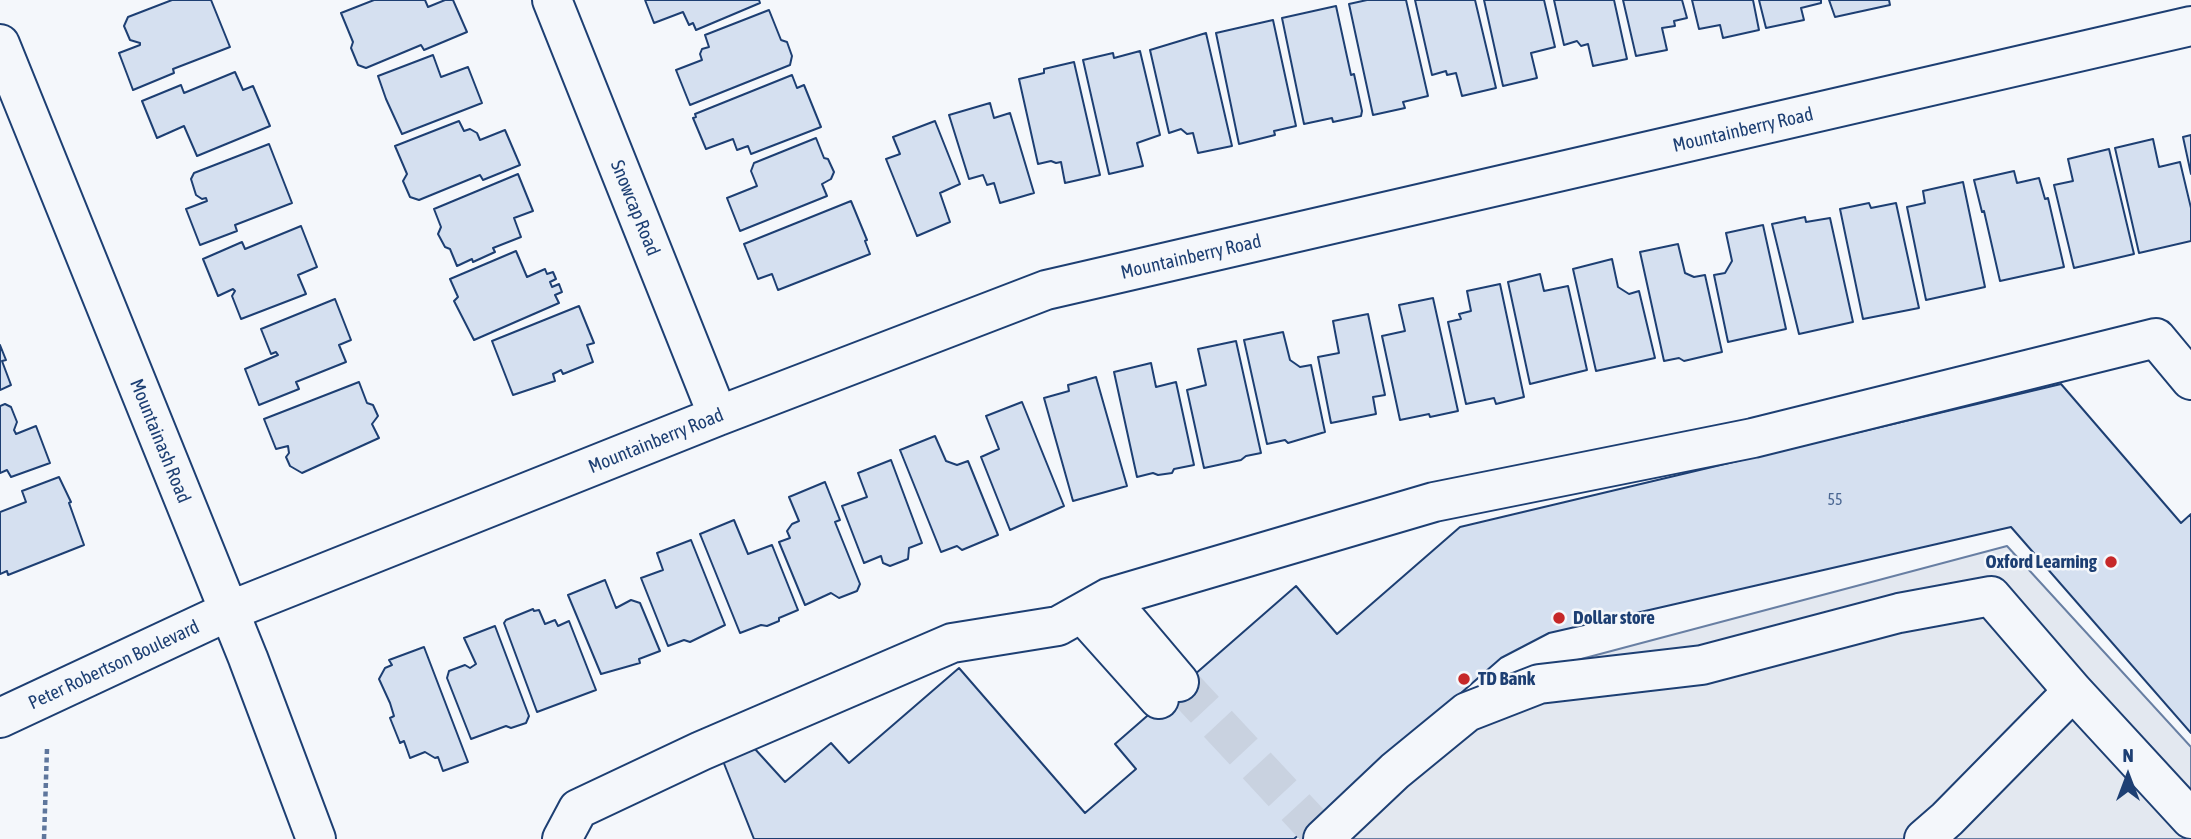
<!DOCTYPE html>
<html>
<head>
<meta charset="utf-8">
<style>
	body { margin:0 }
	#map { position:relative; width:2191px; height:839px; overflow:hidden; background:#f4f7fb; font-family:"Asap Condensed",sans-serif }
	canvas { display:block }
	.north { position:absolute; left:2093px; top:741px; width:70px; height:70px; -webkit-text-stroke:5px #f4f7fb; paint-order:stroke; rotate:0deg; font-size:19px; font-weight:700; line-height:28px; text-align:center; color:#1d3f73 }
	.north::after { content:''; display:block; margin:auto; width:24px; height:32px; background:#1d3f73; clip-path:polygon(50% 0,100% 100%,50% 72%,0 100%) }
</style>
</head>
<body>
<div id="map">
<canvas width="2191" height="839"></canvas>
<div class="north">N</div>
</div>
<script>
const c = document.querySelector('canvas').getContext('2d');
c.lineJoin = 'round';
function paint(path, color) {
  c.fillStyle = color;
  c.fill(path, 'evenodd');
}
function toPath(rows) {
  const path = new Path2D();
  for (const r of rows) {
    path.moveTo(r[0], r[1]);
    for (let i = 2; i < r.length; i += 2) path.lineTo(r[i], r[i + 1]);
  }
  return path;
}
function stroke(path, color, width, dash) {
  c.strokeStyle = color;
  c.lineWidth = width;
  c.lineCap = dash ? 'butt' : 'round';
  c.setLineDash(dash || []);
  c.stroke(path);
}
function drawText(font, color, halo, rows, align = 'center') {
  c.font = font + ' "Asap Condensed",sans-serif';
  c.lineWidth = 5;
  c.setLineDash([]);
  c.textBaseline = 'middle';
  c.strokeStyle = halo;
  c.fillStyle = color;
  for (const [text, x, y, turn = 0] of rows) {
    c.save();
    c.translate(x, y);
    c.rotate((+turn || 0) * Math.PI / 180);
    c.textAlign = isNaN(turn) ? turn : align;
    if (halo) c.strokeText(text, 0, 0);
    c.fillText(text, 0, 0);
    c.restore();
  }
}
const parking = toPath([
	[2007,546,2191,747,2191,839,1336,839,1536,671,2007,546]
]);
const building = toPath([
	[172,0,211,0,230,47,173,69,174,73,133,90,119,53,140,45,140,43,130,40,124,26,128,17,172,0],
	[374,0,425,0,428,7,445,0,453,0,467,32,424,50,421,45,366,68,358,65,351,48,353,42,341,13,374,0],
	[645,0,759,0,760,3,696,30,693,23,689,25,683,12,654,23,645,0],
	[1367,0,1406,0,1428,96,1403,102,1405,108,1373,115,1349,4,1367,0],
	[1415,0,1475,0,1496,88,1462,96,1456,73,1447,75,1446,71,1432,75,1415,0],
	[1484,0,1544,0,1555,47,1531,53,1537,78,1503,86,1484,0],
	[1554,0,1614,0,1627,59,1593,66,1588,44,1581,46,1577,41,1564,45,1554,0],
	[1623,0,1682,0,1687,18,1674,21,1675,26,1662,28,1667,50,1636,56,1623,0],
	[1692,0,1753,0,1759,30,1723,38,1720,25,1699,29,1692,0],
	[1759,0,1821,0,1821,3,1801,8,1804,20,1766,28,1759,0],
	[1829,0,1889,0,1890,5,1835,17,1829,0],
	[1336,6,1351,75,1354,74,1362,111,1361,116,1333,122,1332,118,1304,124,1282,18,1336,6],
	[769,10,781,40,787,42,792,56,790,65,690,105,676,70,702,60,700,54,702,49,709,47,705,35,769,10],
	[1273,20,1296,126,1274,131,1275,135,1239,144,1216,33,1273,20],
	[1206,33,1232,146,1198,153,1193,133,1187,134,1181,129,1169,133,1150,50,1206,33],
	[1140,51,1160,135,1137,143,1143,166,1109,174,1083,60,1113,53,1114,58,1140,51],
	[433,55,441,77,468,67,482,103,402,134,386,99,378,76,433,55],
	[1074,62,1100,175,1065,183,1061,162,1056,163,1051,161,1038,164,1019,79,1044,73,1044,69,1074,62],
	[235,72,243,90,253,86,270,126,197,156,184,126,157,138,142,101,181,85,184,93,235,72],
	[792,75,797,88,804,85,821,127,751,154,748,146,737,150,733,139,706,149,693,118,696,117,695,114,792,75],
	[990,103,994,118,1010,113,1034,193,1000,203,994,183,987,185,983,175,969,179,949,115,990,103],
	[459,121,464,131,470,129,477,133,480,140,505,130,520,165,483,180,480,175,419,200,410,197,403,181,407,174,395,146,459,121],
	[935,121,960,184,940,193,950,222,917,236,886,159,900,154,893,137,935,121],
	[2191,135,2191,174,2183,137,2191,135],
	[816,138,824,158,828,159,834,172,831,179,822,184,827,196,740,231,727,198,757,186,751,171,754,163,816,138],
	[2153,139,2159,167,2180,162,2191,208,2191,241,2139,253,2115,148,2153,139],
	[269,144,292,203,235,225,237,231,200,245,186,209,207,201,206,198,202,199,196,195,191,179,194,173,269,144],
	[2109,149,2134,254,2074,268,2054,185,2073,181,2068,159,2109,149],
	[2014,171,2017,183,2039,178,2045,199,2048,198,2064,267,2000,281,1984,211,1982,212,1974,180,2014,171],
	[518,174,533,211,514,218,521,237,493,248,495,252,473,262,472,259,457,266,450,249,445,247,438,234,441,227,434,209,518,174],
	[1963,182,1985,287,1926,300,1907,207,1925,203,1923,191,1963,182],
	[851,201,867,240,865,241,870,254,778,290,772,274,758,279,744,244,851,201],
	[1869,203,1871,208,1896,203,1919,308,1863,319,1840,209,1869,203],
	[1805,217,1806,222,1830,218,1853,322,1799,334,1772,224,1805,217],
	[1763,225,1786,329,1728,342,1714,275,1725,273,1732,261,1726,233,1763,225],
	[301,226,317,267,298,275,306,294,241,319,232,296,235,291,233,289,218,296,203,259,242,242,245,249,301,226],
	[1678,244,1685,273,1694,277,1705,275,1722,352,1684,361,1679,358,1664,361,1640,252,1678,244],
	[516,251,527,277,545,269,547,274,553,272,556,279,550,282,552,287,559,284,562,292,555,295,559,303,474,340,454,301,458,297,450,279,516,251],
	[1612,259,1618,287,1629,294,1639,291,1655,358,1596,371,1573,269,1612,259],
	[1540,274,1544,291,1568,286,1587,370,1530,384,1508,282,1540,274],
	[1500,284,1524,397,1496,404,1494,398,1466,404,1448,322,1461,319,1459,314,1471,311,1467,291,1500,284],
	[1433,298,1458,411,1430,417,1429,414,1400,420,1382,336,1405,331,1399,305,1433,298],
	[335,299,351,340,339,345,346,362,296,382,299,389,259,405,245,369,278,355,276,352,271,354,261,329,335,299],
	[579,306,594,343,587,345,593,362,563,374,561,370,553,374,555,381,513,395,492,341,579,306],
	[1368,314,1385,395,1373,397,1376,414,1331,423,1318,357,1339,353,1333,321,1368,314],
	[1283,332,1290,360,1300,367,1311,365,1325,432,1288,443,1285,440,1267,444,1244,340,1283,332],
	[1236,341,1261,453,1246,456,1241,460,1204,468,1187,390,1206,385,1198,349,1236,341],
	[0,345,6,360,2,361,11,385,0,390,0,345],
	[1151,363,1156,387,1176,382,1194,465,1174,469,1172,473,1158,475,1153,473,1137,477,1114,372,1151,363],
	[1096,377,1127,486,1073,501,1044,398,1069,391,1068,385,1096,377],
	[359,382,367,403,373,405,378,416,372,424,379,438,302,473,290,466,286,457,289,453,288,446,276,449,264,419,359,382],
	[2061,384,2181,523,2191,514,2191,733,2011,527,1549,633,1501,658,1294,839,754,839,723,761,755,749,785,782,831,743,849,763,959,668,1085,813,1136,769,1115,744,1296,586,1337,634,1460,527,2061,384],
	[1022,402,1064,506,1010,530,981,457,999,449,986,416,1022,402],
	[5,404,11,407,17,422,14,430,16,434,36,426,50,463,11,477,7,470,0,473,0,406,5,404],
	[935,436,946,461,957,465,968,461,998,535,962,550,957,546,941,552,900,450,935,436],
	[891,460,922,543,909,548,908,559,890,566,883,563,881,556,864,563,842,506,867,497,858,473,891,460],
	[59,477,71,502,69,503,84,545,8,575,7,571,0,574,0,512,26,502,22,491,59,477],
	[825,482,840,520,835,522,860,584,857,591,839,598,831,593,805,605,779,542,790,538,787,531,792,524,799,521,789,497,825,482],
	[734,520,748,554,772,545,798,610,779,618,779,621,767,626,761,625,740,633,700,534,734,520],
	[691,540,725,625,690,642,684,640,668,646,641,578,663,570,657,553,691,540],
	[605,580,616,608,631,600,640,603,660,651,639,659,640,663,601,674,568,595,605,580],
	[533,609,534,611,539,610,545,624,555,620,558,626,569,621,596,690,537,712,504,623,506,620,533,609],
	[495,626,529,716,526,723,511,728,506,726,471,739,447,678,449,671,465,665,470,668,476,664,464,638,495,626],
	[424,647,468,762,443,771,438,757,435,758,425,752,410,758,404,741,400,743,390,718,394,716,390,703,379,679,385,668,392,665,389,660,424,647]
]);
const minorTunnel = toPath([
	[1179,682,1315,828]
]);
const path = toPath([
	[44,839,47,749]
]);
const minor = toPath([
	[552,0,718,416],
	[0,44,248,658,316,839],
	[1108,598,1179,682],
	[1082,613,1159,699],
	[0,718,229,611,718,416,1046,290,2191,26],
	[562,839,578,809,701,751,952,643,1058,626,1108,598,1434,502,1753,438,2156,338,2191,380],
	[1323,839,1395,771,1467,712,1539,684,1702,665,1899,613,1991,596,2073,691,2191,819],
	[1924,839,1947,819,2073,691]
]);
const markers = [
	[2111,562,7,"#c62828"],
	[1559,618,7,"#c62828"],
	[1464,679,7,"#c62828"]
];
const numberNames = [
	["55",1835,500]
];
const streetNames = [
	["Mountainberry Road",1743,130,-13],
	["Snowcap Road",635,208,68],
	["Mountainberry Road",1191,257,-13],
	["Mountainash Road",160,441,68],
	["Mountainberry Road",656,441,-22],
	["Peter Robertson Boulevard",114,665,-25]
];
const poiNames = [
	["Oxford Learning",2097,562,"right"],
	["Dollar store",1573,618],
	["TD Bank",1478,679]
];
paint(parking, '#e3e8f0');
stroke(parking, '#687fa3', 2);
paint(building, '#d5e0f0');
stroke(building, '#1d3f73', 2);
stroke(minorTunnel, '#c9d2e0', 38, [38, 19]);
stroke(minor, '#1d3f73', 42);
stroke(path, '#5e769c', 4.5, [5, 3.5]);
stroke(minor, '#f4f7fb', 38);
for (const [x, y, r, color] of markers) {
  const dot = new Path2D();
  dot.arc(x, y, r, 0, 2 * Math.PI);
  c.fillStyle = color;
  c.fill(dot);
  stroke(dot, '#f4f7fb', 2.5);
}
drawText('16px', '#4b6792', null, numberNames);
drawText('19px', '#1d3f73', '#f4f7fb', streetNames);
drawText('bold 19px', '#1d3f73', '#f4f7fb', poiNames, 'left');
</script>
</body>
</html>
